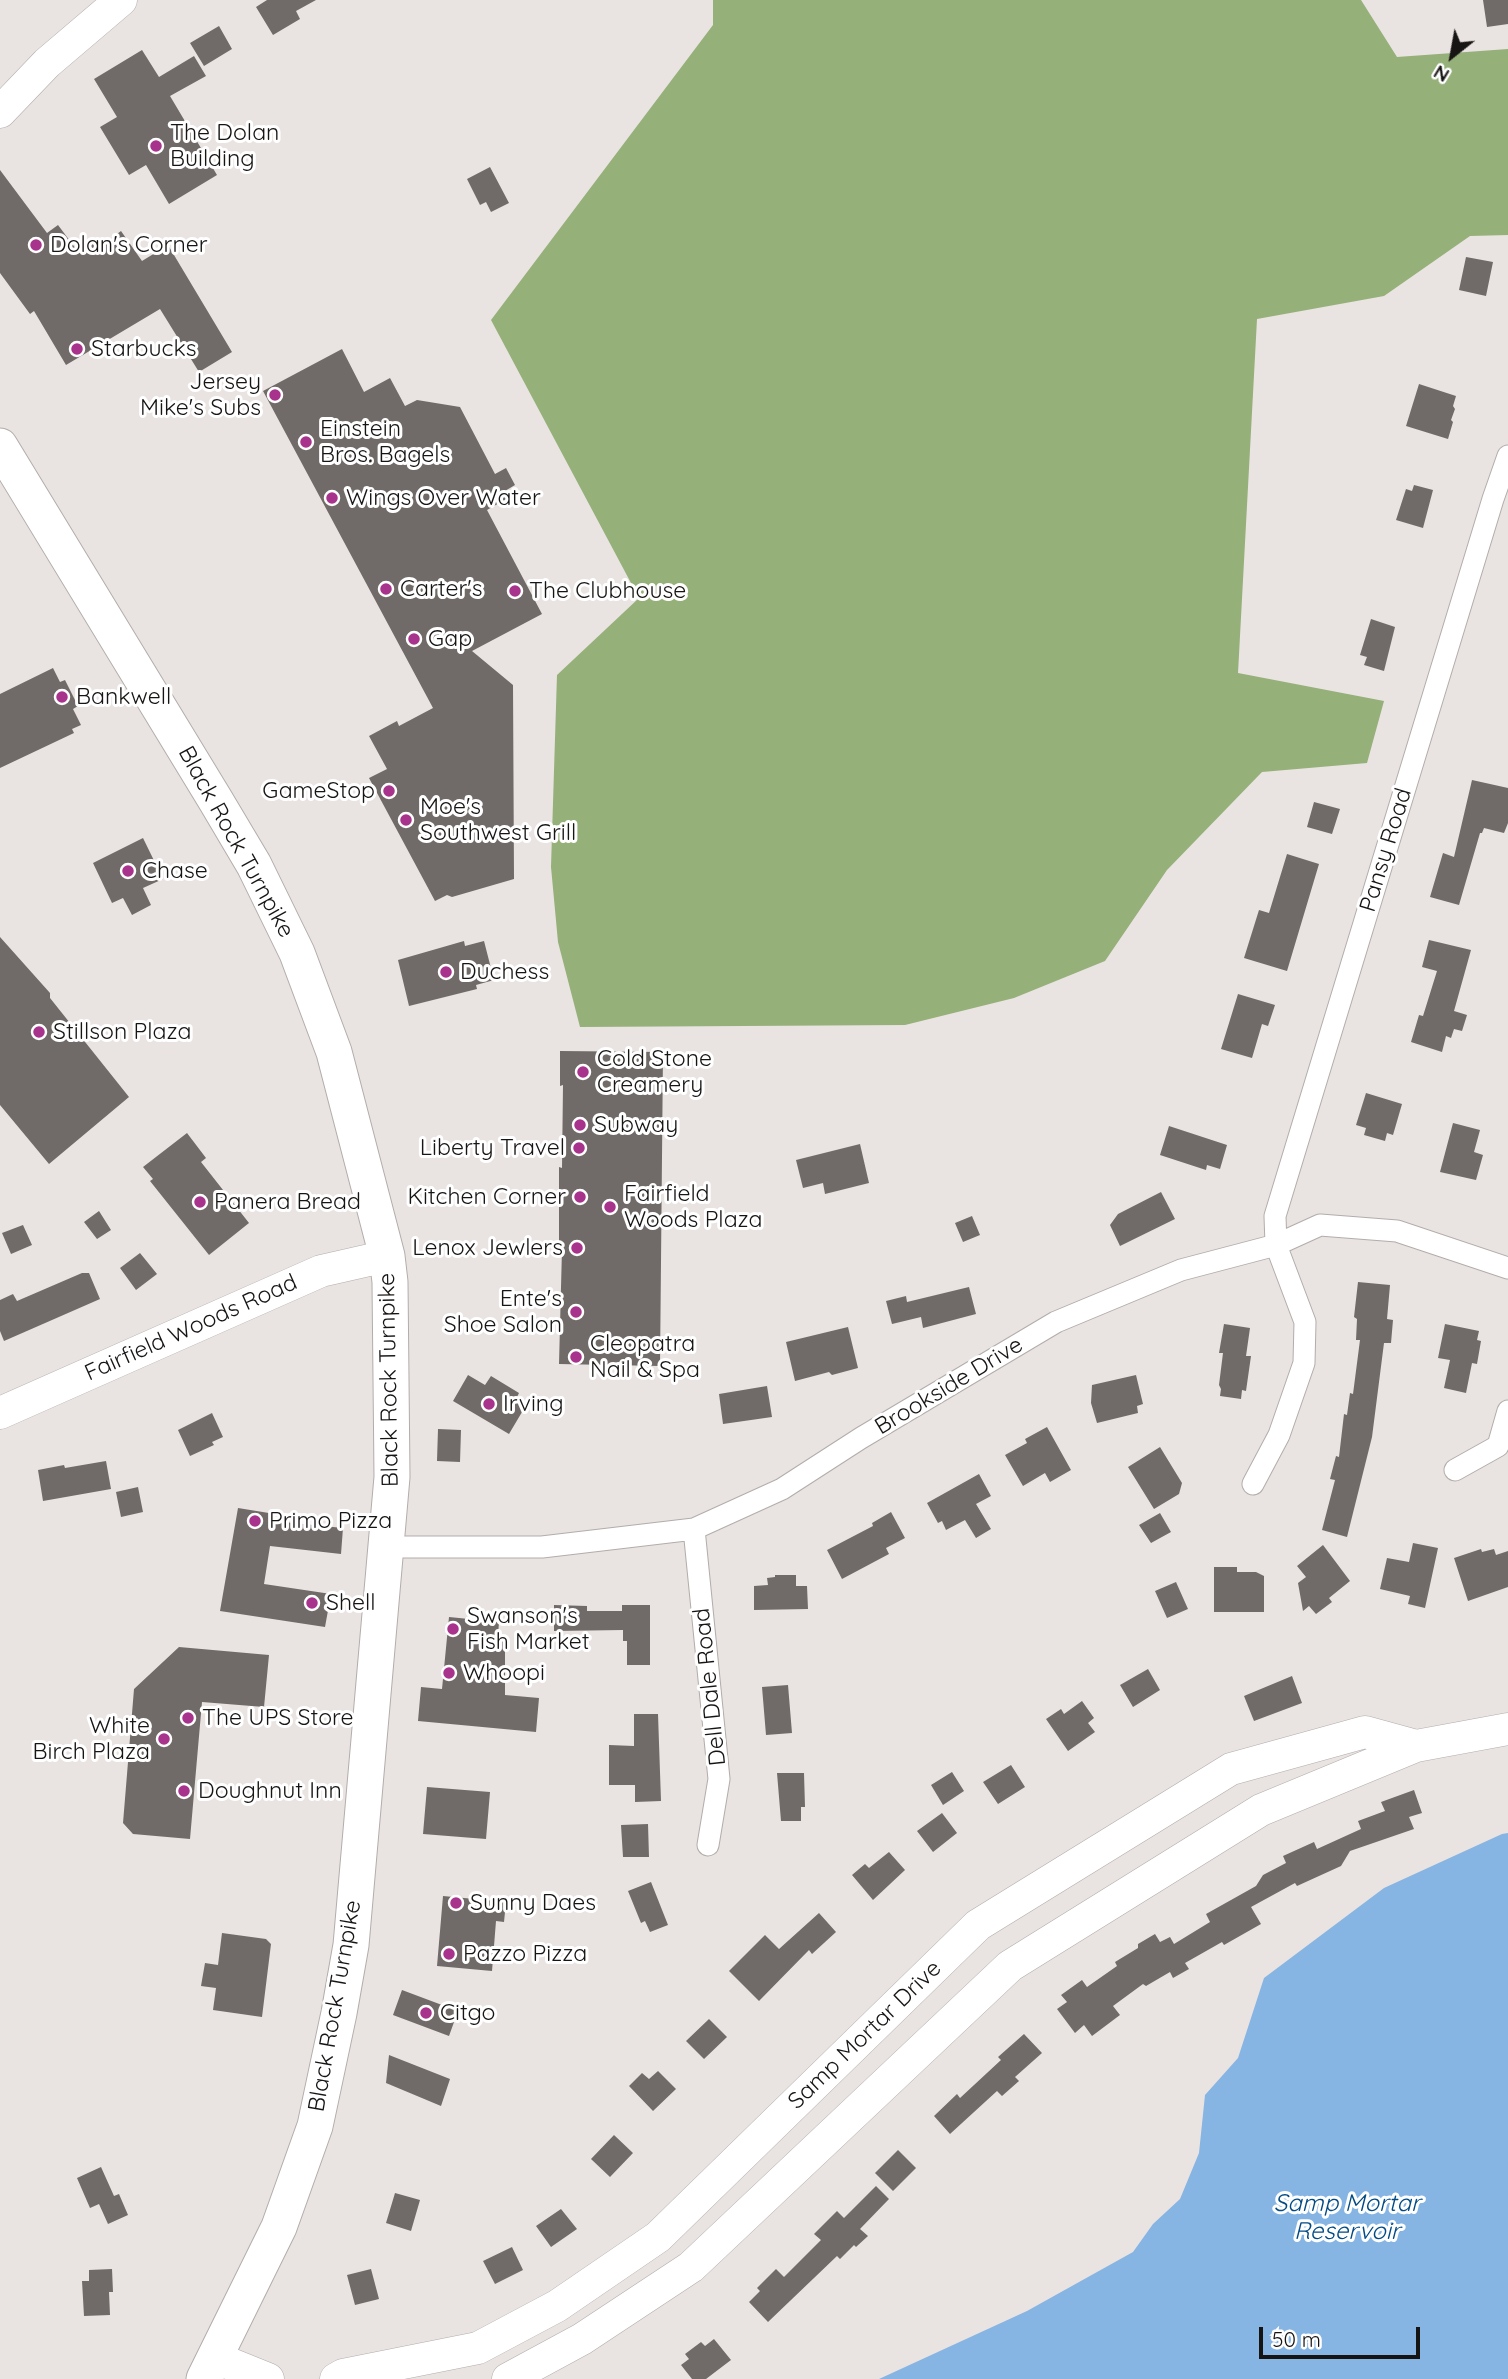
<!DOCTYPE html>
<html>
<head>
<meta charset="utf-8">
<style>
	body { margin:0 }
	#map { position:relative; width:1508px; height:2379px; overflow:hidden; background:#e9e3e1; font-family:Quicksand,sans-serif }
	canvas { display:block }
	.north { position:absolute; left:1417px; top:21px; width:70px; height:70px; -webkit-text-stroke:5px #fff; paint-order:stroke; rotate:211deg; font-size:19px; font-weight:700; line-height:28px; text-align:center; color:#171514 }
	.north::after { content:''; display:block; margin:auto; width:24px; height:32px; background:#171514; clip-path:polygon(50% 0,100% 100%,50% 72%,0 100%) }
	.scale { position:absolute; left:1259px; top:2327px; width:161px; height:32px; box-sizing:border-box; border:4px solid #171514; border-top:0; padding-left:9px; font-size:21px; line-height:24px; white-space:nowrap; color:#171514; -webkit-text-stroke:5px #fff; paint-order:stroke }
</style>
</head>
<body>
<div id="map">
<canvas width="1508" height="2379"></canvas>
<div class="north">N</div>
<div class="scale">50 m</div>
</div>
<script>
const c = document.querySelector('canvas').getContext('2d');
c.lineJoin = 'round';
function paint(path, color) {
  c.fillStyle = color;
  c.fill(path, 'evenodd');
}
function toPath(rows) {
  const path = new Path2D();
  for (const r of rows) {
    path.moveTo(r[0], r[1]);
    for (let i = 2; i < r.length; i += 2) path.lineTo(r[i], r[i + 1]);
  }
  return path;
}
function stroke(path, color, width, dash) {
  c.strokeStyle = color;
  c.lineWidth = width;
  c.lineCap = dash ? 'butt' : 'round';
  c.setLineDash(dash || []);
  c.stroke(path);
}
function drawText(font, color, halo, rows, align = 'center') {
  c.font = font + ' Quicksand,sans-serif';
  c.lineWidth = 6;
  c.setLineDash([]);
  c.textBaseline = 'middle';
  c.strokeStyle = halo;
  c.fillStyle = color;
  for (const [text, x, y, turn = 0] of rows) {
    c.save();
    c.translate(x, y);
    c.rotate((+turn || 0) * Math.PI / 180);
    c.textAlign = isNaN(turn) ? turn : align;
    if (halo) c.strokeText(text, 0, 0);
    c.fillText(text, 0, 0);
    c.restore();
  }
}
const forest = toPath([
	[713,0,1361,0,1397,57,1508,49,1508,235,1470,236,1384,296,1257,319,1238,673,1384,701,1367,763,1262,772,1167,870,1105,961,1014,998,905,1025,580,1027,558,942,551,867,557,675,639,598,491,320,713,25]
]);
const water = toPath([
	[1508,1833,1508,2379,879,2379,1027,2311,1133,2252,1153,2224,1180,2199,1199,2153,1205,2095,1238,2058,1264,1978,1384,1888,1502,1834]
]);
const building = toPath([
	[267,0,316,0,296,11,300,19,273,35,256,7],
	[1483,0,1508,0,1508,24,1487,27],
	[219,26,232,49,204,66,190,43],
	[142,50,159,77,194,56,206,76,170,96,217,175,169,204,146,165,129,175,100,127,117,117,94,79],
	[490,167,509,203,491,212,486,202,480,205,467,179],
	[0,170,47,233,58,225,79,253,94,242,98,248,121,231,142,261,168,245,232,352,199,372,160,309,66,365,34,311,30,314,0,273],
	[1466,257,1493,262,1486,296,1459,290],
	[342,349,364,392,390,378,405,406,417,400,460,407,495,474,506,468,515,485,505,491,508,498,487,510,542,614,472,651,513,685,514,879,452,897,447,895,435,901,369,778,387,769,369,736,397,721,399,726,433,708,263,391],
	[1419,384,1456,396,1453,406,1455,409,1451,420,1453,422,1448,439,1406,426],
	[1414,485,1433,490,1423,528,1396,520,1406,489,1412,491],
	[1371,619,1395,627,1384,671,1364,665,1367,657,1360,655],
	[53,668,60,682,65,680,78,706,73,709,81,725,72,729,74,733,0,768,0,694],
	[1472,780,1508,788,1508,823,1504,833,1484,828,1482,833,1480,833,1459,905,1430,897,1443,853,1454,857],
	[1314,802,1340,809,1332,834,1307,827],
	[143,838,163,879,143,888,151,905,132,915,123,898,112,903,93,863],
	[1287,854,1319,864,1287,971,1244,958,1259,910,1269,913],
	[0,937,50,993,50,998,129,1097,49,1164,0,1105],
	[1429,940,1471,950,1454,1011,1467,1015,1462,1031,1454,1029,1451,1038,1446,1036,1442,1052,1411,1042,1419,1015,1423,1016,1437,971,1422,967],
	[464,941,465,946,484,941,494,980,476,985,477,989,409,1006,398,960],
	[1238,994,1275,1005,1268,1026,1262,1024,1252,1058,1221,1049],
	[560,1051,663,1052,660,1366,559,1364,562,1249,559,1245,559,1167,562,1168,563,1085,560,1086],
	[1366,1093,1402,1104,1393,1135,1387,1133,1385,1141,1364,1135,1366,1128,1356,1125],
	[1453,1123,1480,1130,1474,1152,1483,1155,1476,1180,1440,1172],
	[1169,1126,1227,1145,1220,1169,1207,1165,1206,1170,1160,1155],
	[187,1133,206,1158,201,1162,249,1223,209,1255,150,1181,153,1179,143,1167],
	[860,1144,869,1183,825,1194,823,1183,803,1188,796,1160],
	[1161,1192,1175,1219,1120,1246,1110,1225,1118,1214],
	[99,1211,111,1230,97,1239,84,1222],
	[972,1216,980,1235,963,1242,955,1223],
	[23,1225,32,1245,11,1254,2,1233],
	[140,1253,157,1274,136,1290,120,1268],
	[82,1273,89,1273,100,1299,4,1341,0,1331,0,1300,13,1294,17,1301],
	[1358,1282,1390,1285,1387,1319,1393,1320,1391,1343,1384,1343,1372,1437,1347,1537,1322,1530,1335,1480,1330,1479,1336,1456,1339,1457,1344,1414,1347,1415,1350,1393,1353,1394,1360,1340,1356,1340,1357,1319,1354,1317],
	[969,1287,976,1314,923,1328,921,1317,892,1324,886,1301,906,1296,907,1302],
	[1224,1324,1250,1328,1246,1356,1251,1356,1246,1391,1242,1390,1241,1399,1220,1396,1221,1389,1219,1385,1223,1353,1219,1353],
	[1445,1324,1479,1331,1477,1340,1481,1341,1477,1364,1472,1363,1466,1393,1444,1388,1450,1360,1438,1358],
	[848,1327,858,1368,832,1375,829,1372,795,1381,786,1342],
	[468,1375,485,1385,491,1376,519,1393,515,1401,525,1407,509,1434,453,1401],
	[1136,1375,1143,1404,1137,1406,1138,1413,1097,1423,1091,1403,1092,1385],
	[767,1386,772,1417,723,1424,719,1394],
	[212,1413,223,1437,212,1442,214,1445,190,1456,178,1430],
	[1047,1427,1071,1470,1050,1482,1045,1473,1023,1486,1005,1455,1027,1443,1025,1439],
	[438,1429,461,1430,460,1462,437,1461],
	[1160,1447,1182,1483,1179,1494,1154,1509,1128,1467],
	[106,1461,111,1489,43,1501,38,1470,64,1465,65,1468],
	[979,1474,991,1496,976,1504,991,1529,976,1538,965,1520,946,1530,942,1521,938,1523,927,1503],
	[138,1487,143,1512,121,1517,116,1492],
	[238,1508,275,1514,274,1521,343,1528,341,1554,270,1546,264,1584,331,1594,325,1627,220,1611],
	[891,1512,905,1538,886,1548,889,1554,842,1579,827,1550,873,1526,872,1523],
	[1160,1513,1171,1532,1151,1543,1139,1525],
	[1413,1543,1438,1548,1425,1608,1408,1604,1410,1596,1380,1589,1387,1558,1409,1562],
	[1323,1545,1350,1581,1329,1598,1332,1602,1316,1614,1309,1606,1303,1611,1298,1583,1306,1577,1297,1566],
	[1481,1549,1482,1552,1494,1549,1496,1555,1508,1551,1508,1587,1468,1601,1454,1558],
	[1214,1567,1237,1567,1237,1572,1256,1572,1264,1576,1264,1612,1214,1612],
	[775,1575,796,1575,796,1586,807,1586,808,1609,754,1610,754,1586,768,1585,767,1578,775,1577],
	[1176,1582,1188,1609,1167,1618,1155,1591],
	[554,1605,587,1606,587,1611,622,1611,622,1605,650,1605,650,1665,627,1665,627,1641,623,1641,623,1630,554,1631],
	[449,1617,499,1622,498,1635,505,1636,505,1695,539,1698,536,1732,418,1721,421,1687,442,1689],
	[179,1647,269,1655,264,1707,202,1702,190,1839,133,1834,123,1823,134,1689],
	[1148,1669,1160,1690,1133,1707,1120,1685],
	[1292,1676,1302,1703,1254,1721,1244,1696],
	[788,1685,792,1733,766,1735,762,1687],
	[1082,1701,1094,1718,1088,1723,1095,1732,1068,1751,1046,1719,1061,1709,1064,1714],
	[634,1714,658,1714,661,1801,635,1802,635,1785,609,1785,609,1745,634,1746],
	[1011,1765,1025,1787,998,1804,983,1782],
	[952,1772,964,1791,943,1805,931,1785],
	[777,1773,804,1773,805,1807,801,1807,801,1821,781,1821],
	[427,1787,490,1792,486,1839,423,1834],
	[1414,1790,1422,1813,1409,1817,1414,1829,1350,1851,1341,1866,1297,1886,1295,1883,1251,1907,1261,1924,1224,1945,1222,1942,1185,1963,1189,1969,1173,1978,1170,1972,1146,1986,1143,1984,1113,2006,1120,2015,1092,2036,1084,2025,1075,2033,1057,2009,1067,2002,1061,1995,1082,1980,1087,1987,1117,1966,1115,1962,1138,1948,1138,1944,1155,1934,1160,1942,1170,1937,1174,1944,1210,1922,1206,1914,1256,1886,1263,1875,1286,1863,1283,1856,1314,1842,1317,1849,1361,1829,1358,1821,1385,1811,1381,1802],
	[942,1813,957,1833,933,1852,917,1831],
	[648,1824,649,1857,623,1857,621,1825],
	[889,1852,905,1870,873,1900,852,1875,865,1864,869,1868],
	[651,1882,668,1925,650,1932,645,1921,641,1923,628,1891],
	[443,1896,506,1902,504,1922,496,1921,492,1971,437,1966],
	[819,1913,836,1932,812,1954,809,1950,759,2001,729,1971,765,1935,779,1949],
	[222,1933,266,1939,271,1944,262,2017,213,2010,216,1988,201,1986,205,1963,218,1965],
	[402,1990,458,2011,449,2036,393,2015],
	[709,2019,727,2037,704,2059,686,2041],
	[1024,2034,1042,2053,1015,2077,1019,2081,1002,2096,997,2091,950,2134,934,2116,957,2094,960,2098,1001,2060,998,2057],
	[389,2055,450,2079,441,2106,386,2083],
	[658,2071,676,2089,653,2111,629,2086,642,2073,649,2079],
	[614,2135,633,2153,610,2177,591,2159],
	[898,2150,916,2168,893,2191,875,2173],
	[101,2167,114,2196,119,2194,128,2215,108,2224,99,2204,90,2208,77,2178],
	[876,2186,889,2199,860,2229,868,2236,856,2247,854,2245,840,2259,837,2256,768,2322,749,2302,760,2291,757,2288,776,2269,784,2277,821,2240,814,2234,837,2211,844,2218],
	[395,2193,420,2200,411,2231,386,2223],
	[561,2209,577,2229,551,2247,536,2226],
	[512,2247,523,2270,495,2284,483,2261],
	[112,2269,113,2292,109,2292,110,2315,84,2316,82,2281,89,2281,89,2270],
	[371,2269,379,2299,355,2305,347,2275],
	[714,2339,731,2360,706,2379,692,2379,681,2365,689,2359,685,2354,701,2342,705,2346]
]);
const minor = toPath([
	[1455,1470,1498,1446,1508,1411],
	[1253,1484,1279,1435,1304,1363,1305,1322,1276,1245,1275,1216,1493,499,1508,456],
	[694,1529,719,1779,708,1845],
	[387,1547,542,1547,694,1529,782,1489,861,1438,1056,1322,1181,1270,1276,1245,1320,1225,1397,1231,1508,1268]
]);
const secondary = toPath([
	[0,112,47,63,121,0],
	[0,1413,321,1271,387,1256],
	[216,2358,268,2379],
	[336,2379,343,2375,478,2348,557,2306,658,2237,978,1925,1231,1769,1365,1732,1416,1746],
	[508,2379,582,2339,691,2267,1010,1966,1261,1810,1416,1746,1508,1729]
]);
const primary = toPath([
	[0,446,216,801,254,865,297,953,334,1052,387,1256,390,1282,392,1477,351,1945,339,2013,315,2126,279,2227,204,2379]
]);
const markers = [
	[156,146,7,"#a8338c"],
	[36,245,7,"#a8338c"],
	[77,349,7,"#a8338c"],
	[275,395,7,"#a8338c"],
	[306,442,7,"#a8338c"],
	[332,498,7,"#a8338c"],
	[386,589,7,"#a8338c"],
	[515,591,7,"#a8338c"],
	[414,639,7,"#a8338c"],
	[62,697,7,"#a8338c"],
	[389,791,7,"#a8338c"],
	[406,820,7,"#a8338c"],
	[128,871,7,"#a8338c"],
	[446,972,7,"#a8338c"],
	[39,1032,7,"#a8338c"],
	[583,1072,7,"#a8338c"],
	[580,1125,7,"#a8338c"],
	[579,1148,7,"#a8338c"],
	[580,1197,7,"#a8338c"],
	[200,1202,7,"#a8338c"],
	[610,1207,7,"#a8338c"],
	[577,1248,7,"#a8338c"],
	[576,1312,7,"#a8338c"],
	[576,1357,7,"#a8338c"],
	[489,1404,7,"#a8338c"],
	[255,1521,7,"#a8338c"],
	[312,1603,7,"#a8338c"],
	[453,1629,7,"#a8338c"],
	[449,1673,7,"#a8338c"],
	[188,1718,7,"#a8338c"],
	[164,1739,7,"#a8338c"],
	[184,1791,7,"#a8338c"],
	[456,1903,7,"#a8338c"],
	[449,1954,7,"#a8338c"],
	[426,2013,7,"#a8338c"]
];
const poiNames = [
	["The Dolan",170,133],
	["Building",170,159],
	["Dolan's Corner",50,245],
	["Starbucks",91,349],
	["Jersey",261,382,"right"],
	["Mike's Subs",261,408,"right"],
	["Einstein",320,429],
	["Bros. Bagels",320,455],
	["Wings Over Water",346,498],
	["Carter's",400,589],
	["The Clubhouse",529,591],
	["Gap",428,639],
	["Bankwell",76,697],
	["GameStop",375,791,"right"],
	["Moe's",420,807],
	["Southwest Grill",420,833],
	["Chase",142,871],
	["Duchess",460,972],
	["Stillson Plaza",53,1032],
	["Cold Stone",597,1059],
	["Creamery",597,1085],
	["Subway",594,1125],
	["Liberty Travel",565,1148,"right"],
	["Fairfield",624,1194],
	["Woods Plaza",624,1220],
	["Kitchen Corner",566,1197,"right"],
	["Panera Bread",214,1202],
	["Lenox Jewlers",563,1248,"right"],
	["Ente's",562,1299,"right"],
	["Shoe Salon",562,1325,"right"],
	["Cleopatra",590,1344],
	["Nail & Spa",590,1370],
	["Irving",503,1404],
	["Primo Pizza",269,1521],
	["Shell",326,1603],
	["Swanson's",467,1616],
	["Fish Market",467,1642],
	["Whoopi",463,1673],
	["The UPS Store",202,1718],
	["White",150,1726,"right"],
	["Birch Plaza",150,1752,"right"],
	["Doughnut Inn",198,1791],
	["Sunny Daes",470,1903],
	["Pazzo Pizza",463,1954],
	["Citgo",440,2013]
];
const streetNames = [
	["Black Rock Turnpike",236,842,61],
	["Pansy Road",1386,850,-73],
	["Fairfield Woods Road",191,1328,-24],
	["Black Rock Turnpike",389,1380,-91],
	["Brookside Drive",949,1386,-31],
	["Dell Dale Road",710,1687,-96],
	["Black Rock Turnpike",335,2006,-80],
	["Samp Mortar Drive",865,2035,-44]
];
const waterNames = [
	["Samp Mortar",1347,2204],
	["Reservoir",1347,2232]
];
paint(forest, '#95b078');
paint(water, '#86b4e3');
paint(building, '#706b68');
stroke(minor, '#b2adab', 23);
stroke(secondary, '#b2adab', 33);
stroke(primary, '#b2adab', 37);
stroke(minor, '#fff', 21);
stroke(secondary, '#fff', 32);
stroke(primary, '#fff', 35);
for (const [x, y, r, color] of markers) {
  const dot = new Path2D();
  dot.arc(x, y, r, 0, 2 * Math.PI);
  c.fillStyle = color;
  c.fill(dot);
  stroke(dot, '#fff', 2.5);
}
drawText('23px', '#171514', '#fff', poiNames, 'left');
drawText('23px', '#171514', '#fff', streetNames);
drawText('italic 24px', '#004b84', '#fff', waterNames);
</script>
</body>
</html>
